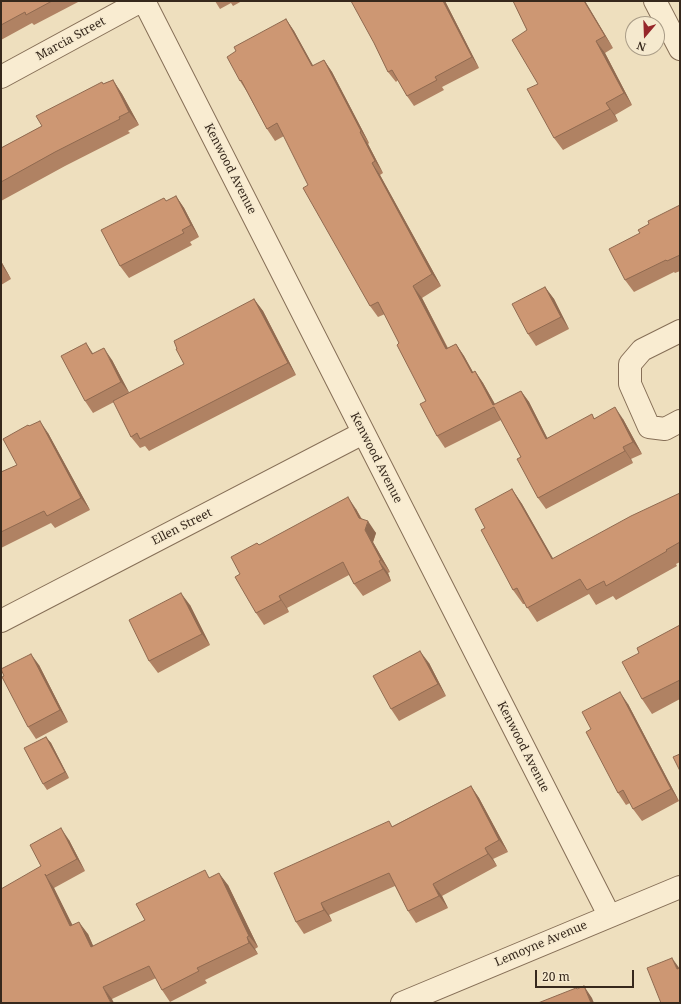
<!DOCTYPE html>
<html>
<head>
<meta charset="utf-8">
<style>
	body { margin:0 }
	#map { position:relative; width:681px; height:1004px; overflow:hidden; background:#eedfbe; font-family:"Noto Serif",serif }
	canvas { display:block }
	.frame { position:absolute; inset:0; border:2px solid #36281c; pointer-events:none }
	.north { position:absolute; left:625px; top:16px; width:40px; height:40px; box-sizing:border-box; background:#f5e9ce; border:1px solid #a99c87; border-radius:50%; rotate:199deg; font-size:11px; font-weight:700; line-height:16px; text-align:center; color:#36281c }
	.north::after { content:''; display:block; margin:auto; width:14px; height:18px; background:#962629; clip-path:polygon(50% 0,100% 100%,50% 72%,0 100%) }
	.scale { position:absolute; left:535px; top:970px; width:99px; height:18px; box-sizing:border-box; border:2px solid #36281c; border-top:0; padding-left:5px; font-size:12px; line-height:14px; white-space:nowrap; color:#36281c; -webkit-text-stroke:3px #f5e9ce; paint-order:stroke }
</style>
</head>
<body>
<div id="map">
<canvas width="681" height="1004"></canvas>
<div class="frame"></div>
<div class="north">N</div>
<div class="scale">20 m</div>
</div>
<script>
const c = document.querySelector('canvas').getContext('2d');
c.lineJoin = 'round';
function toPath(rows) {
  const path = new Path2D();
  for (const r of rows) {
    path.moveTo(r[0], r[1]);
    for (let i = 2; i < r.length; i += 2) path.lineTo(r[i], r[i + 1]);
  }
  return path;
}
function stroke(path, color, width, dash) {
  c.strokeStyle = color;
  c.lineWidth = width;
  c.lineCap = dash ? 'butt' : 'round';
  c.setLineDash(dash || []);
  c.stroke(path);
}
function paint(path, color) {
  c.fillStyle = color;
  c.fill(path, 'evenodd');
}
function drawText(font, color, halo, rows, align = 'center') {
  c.font = font + ' "Noto Serif",serif';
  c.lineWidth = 3;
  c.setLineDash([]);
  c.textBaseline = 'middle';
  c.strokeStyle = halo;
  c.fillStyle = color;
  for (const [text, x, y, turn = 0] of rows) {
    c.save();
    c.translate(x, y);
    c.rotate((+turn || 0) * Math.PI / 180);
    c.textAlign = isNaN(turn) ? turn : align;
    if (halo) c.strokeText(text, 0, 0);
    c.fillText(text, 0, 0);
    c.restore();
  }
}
const minor = toPath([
	[144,1,609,915],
	[655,1,680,49],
	[1,77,141,1],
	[680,331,642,350,630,364,630,384,649,427,665,429,680,421],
	[1,621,363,433],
	[402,1003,680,887]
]);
const wall = toPath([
	[1,1,80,1,34,25,32,23,1,40],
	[215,1,242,1,233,6,231,3,220,9],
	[445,1,479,68,442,87,444,90,414,106,407,96,398,80,396,82,388,72,374,43],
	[513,1,585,1,613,48,605,53,632,105,615,115,618,121,563,150,554,138,538,84,527,30],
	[286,19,294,31,313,66,324,60,332,72,369,143,368,144,383,173,380,175,441,286,422,298,448,348,456,344,464,356,473,372,475,371,483,383,495,404,521,391,529,402,547,438,594,418,623,419,642,454,631,459,633,463,546,509,538,498,521,457,501,420,445,448,437,436,426,401,399,343,385,314,378,317,370,306,284,136,275,141,267,129,247,92,240,81,236,51],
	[113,80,122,94,139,125,128,131,130,133,65,166,1,201,1,148,42,126,103,84],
	[176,196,184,208,199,237,190,242,192,245,129,278,120,266,167,201],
	[680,205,680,271,675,273,674,272,634,292,625,280,640,233,649,224],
	[1,261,11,279,1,285],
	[545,287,554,299,569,329,536,346,528,334],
	[254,299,263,311,296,375,149,451,145,446,140,448,131,437,114,402,93,413,85,401,93,353,112,360,129,393,184,364],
	[29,426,48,433,90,510,55,528,51,523,1,548,1,472,17,465],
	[512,489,522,504,553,559,680,493,680,562,676,564,677,566,616,600,613,596,596,605,589,594,537,622,525,604,523,604,513,590,485,528],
	[356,509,362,519,376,533,373,542,390,572,388,573,391,581,363,596,354,584,349,575,287,608,289,612,264,625,256,613,240,574,259,545],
	[190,605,210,645,158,673,149,661],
	[680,625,680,699,652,714,642,699,639,653],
	[429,663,446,696,399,721,391,709],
	[39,665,68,722,36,739,28,727],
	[628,704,679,801,642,821,633,809,630,803,626,805,618,793,591,729],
	[46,737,51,743,69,778,47,790,43,784],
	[471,786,479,798,508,852,493,859,497,866,442,896,448,908,416,923,408,911,395,886,329,915,332,921,304,934,296,922,393,826],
	[69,840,85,871,54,888,72,925,88,934,93,946,145,920,210,878,228,885,258,947,255,949,258,954,205,980,207,983,170,1002,162,990,156,978,112,999,1,1003,41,866]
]);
const shadedWall = toPath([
	[443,1,445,1,479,68,472,57],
	[584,1,585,1,613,48,605,36],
	[286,19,294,31,320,78,312,66],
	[596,41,605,53,632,105,624,93],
	[324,60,332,72,369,143,361,131],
	[113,80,122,94,139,125,129,112],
	[606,103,615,115,618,121],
	[360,132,368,144,383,173,375,161],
	[372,163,380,175,441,286,432,274],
	[176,196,184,208,199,237,191,225],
	[1,261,11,279,1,264],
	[413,286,422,298,454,361,446,349],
	[545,287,554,299,569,329,561,317],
	[254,299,263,311,296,375,288,363],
	[86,343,94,355,92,354],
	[456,344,464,356,480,385,472,373],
	[104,348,112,360,130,394,121,382],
	[475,371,483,383,502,417,493,405],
	[521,391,529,402,554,451,546,439],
	[615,407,623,419,642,454,633,442],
	[40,421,48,433,90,510,81,498],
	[623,447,631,459,633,463,625,451],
	[512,489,522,504,562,574,552,559],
	[348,497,356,509,366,528,368,521,376,533,373,542,390,572,381,560],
	[379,561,388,573,391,581,383,569],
	[181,593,190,605,210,645,202,634],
	[279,596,287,608,289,612,281,600],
	[420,651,429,663,446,696,438,684],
	[31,654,39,665,68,722,60,710],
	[620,692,628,704,679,801,671,789],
	[46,737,51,743,69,778,65,772],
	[471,786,479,798,508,852,499,840],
	[61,828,69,840,85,871,77,859],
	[485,848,493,859,497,866,488,854],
	[219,873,228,885,258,947,249,936],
	[46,876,54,888,79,938,70,926],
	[433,884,442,896,448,908,439,896],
	[321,903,329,915,332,921,324,910],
	[79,922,88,934,99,959,91,947],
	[247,937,255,949,258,954,249,943],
	[672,958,680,969,677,969],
	[584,986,592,998,594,1003,591,1003],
	[103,987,112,999,114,1003,111,1003]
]);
const building = toPath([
	[1,1,52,1,26,15,25,12,1,25,1,1],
	[351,1,443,1,472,57,435,77,437,80,407,96,392,70,388,72,374,43,351,1],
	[513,1,584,1,605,36,596,41,624,93,606,103,610,109,554,138,527,89,538,84,512,40,527,30,513,1],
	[286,19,312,66,324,60,361,131,360,132,375,161,372,163,432,274,413,286,446,349,456,344,472,373,475,371,493,405,521,391,546,439,592,414,594,419,615,407,633,442,623,447,625,451,538,498,517,459,521,457,494,407,437,436,420,404,426,401,397,345,399,343,378,302,370,306,303,188,308,185,277,123,267,129,241,80,240,81,227,57,236,51,234,47,286,19],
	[113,80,129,112,119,117,120,119,55,152,1,182,1,148,42,126,36,116,102,82,103,84,113,80],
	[176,196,191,225,182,230,184,233,120,266,101,230,164,198,166,201,176,196],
	[680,205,680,255,667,261,666,260,625,280,609,249,640,233,638,230,649,224,648,221,680,205],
	[545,287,561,317,528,334,512,304,545,287],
	[254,299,288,363,140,439,137,433,131,437,113,401,184,364,176,349,177,349,174,341,254,299],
	[86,343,92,354,104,348,121,382,85,401,61,356,86,343],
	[40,421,81,498,47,516,44,511,1,532,1,472,17,465,3,439,28,425,29,426,40,421],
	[512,489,552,559,631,516,680,493,680,542,666,550,667,551,606,586,604,581,587,590,580,579,527,608,517,588,513,590,481,530,485,528,475,509,512,489],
	[348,497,359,518,368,521,365,530,381,560,379,561,383,569,354,584,343,562,279,596,281,600,256,613,235,577,240,574,231,557,257,543,259,545,348,497],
	[181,593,202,634,149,661,129,620,181,593],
	[680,625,680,680,642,699,622,662,639,653,637,648,680,625],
	[420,651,438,684,391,709,373,676,420,651],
	[31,654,60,710,28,727,2,677,4,676,1,669,31,654],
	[620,692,671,789,633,809,623,790,618,793,586,732,591,729,582,712,620,692],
	[46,737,65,772,43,784,24,748,46,737],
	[680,754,680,771,673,757,680,754],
	[471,786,499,840,485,848,488,854,433,884,439,896,408,911,389,873,321,903,324,910,296,922,274,873,389,821,392,827,471,786],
	[61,828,77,859,46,876,45,874,70,926,79,922,91,947,145,920,136,904,205,870,209,878,219,873,249,936,247,937,249,943,197,968,199,971,162,990,149,966,103,987,111,1003,1,1003,1,889,41,866,30,845,61,828],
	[672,958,677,969,680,968,680,1003,661,1003,647,968,672,958],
	[584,986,591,1003,538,1003,576,988,577,989,584,986]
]);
const streetNames = [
	["Marcia Street",71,39,-29],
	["Kenwood Avenue",230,169,63],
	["Kenwood Avenue",376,458,63],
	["Ellen Street",182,527,-27],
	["Kenwood Avenue",523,747,63],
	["Lemoyne Avenue",541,944,-23]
];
stroke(minor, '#866f57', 24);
stroke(minor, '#f9ecd1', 22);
paint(wall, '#b08263');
paint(shadedWall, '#906a50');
paint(building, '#cd9773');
stroke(building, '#906a50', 1);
drawText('12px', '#36281c', '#f5e9ce', streetNames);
</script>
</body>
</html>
